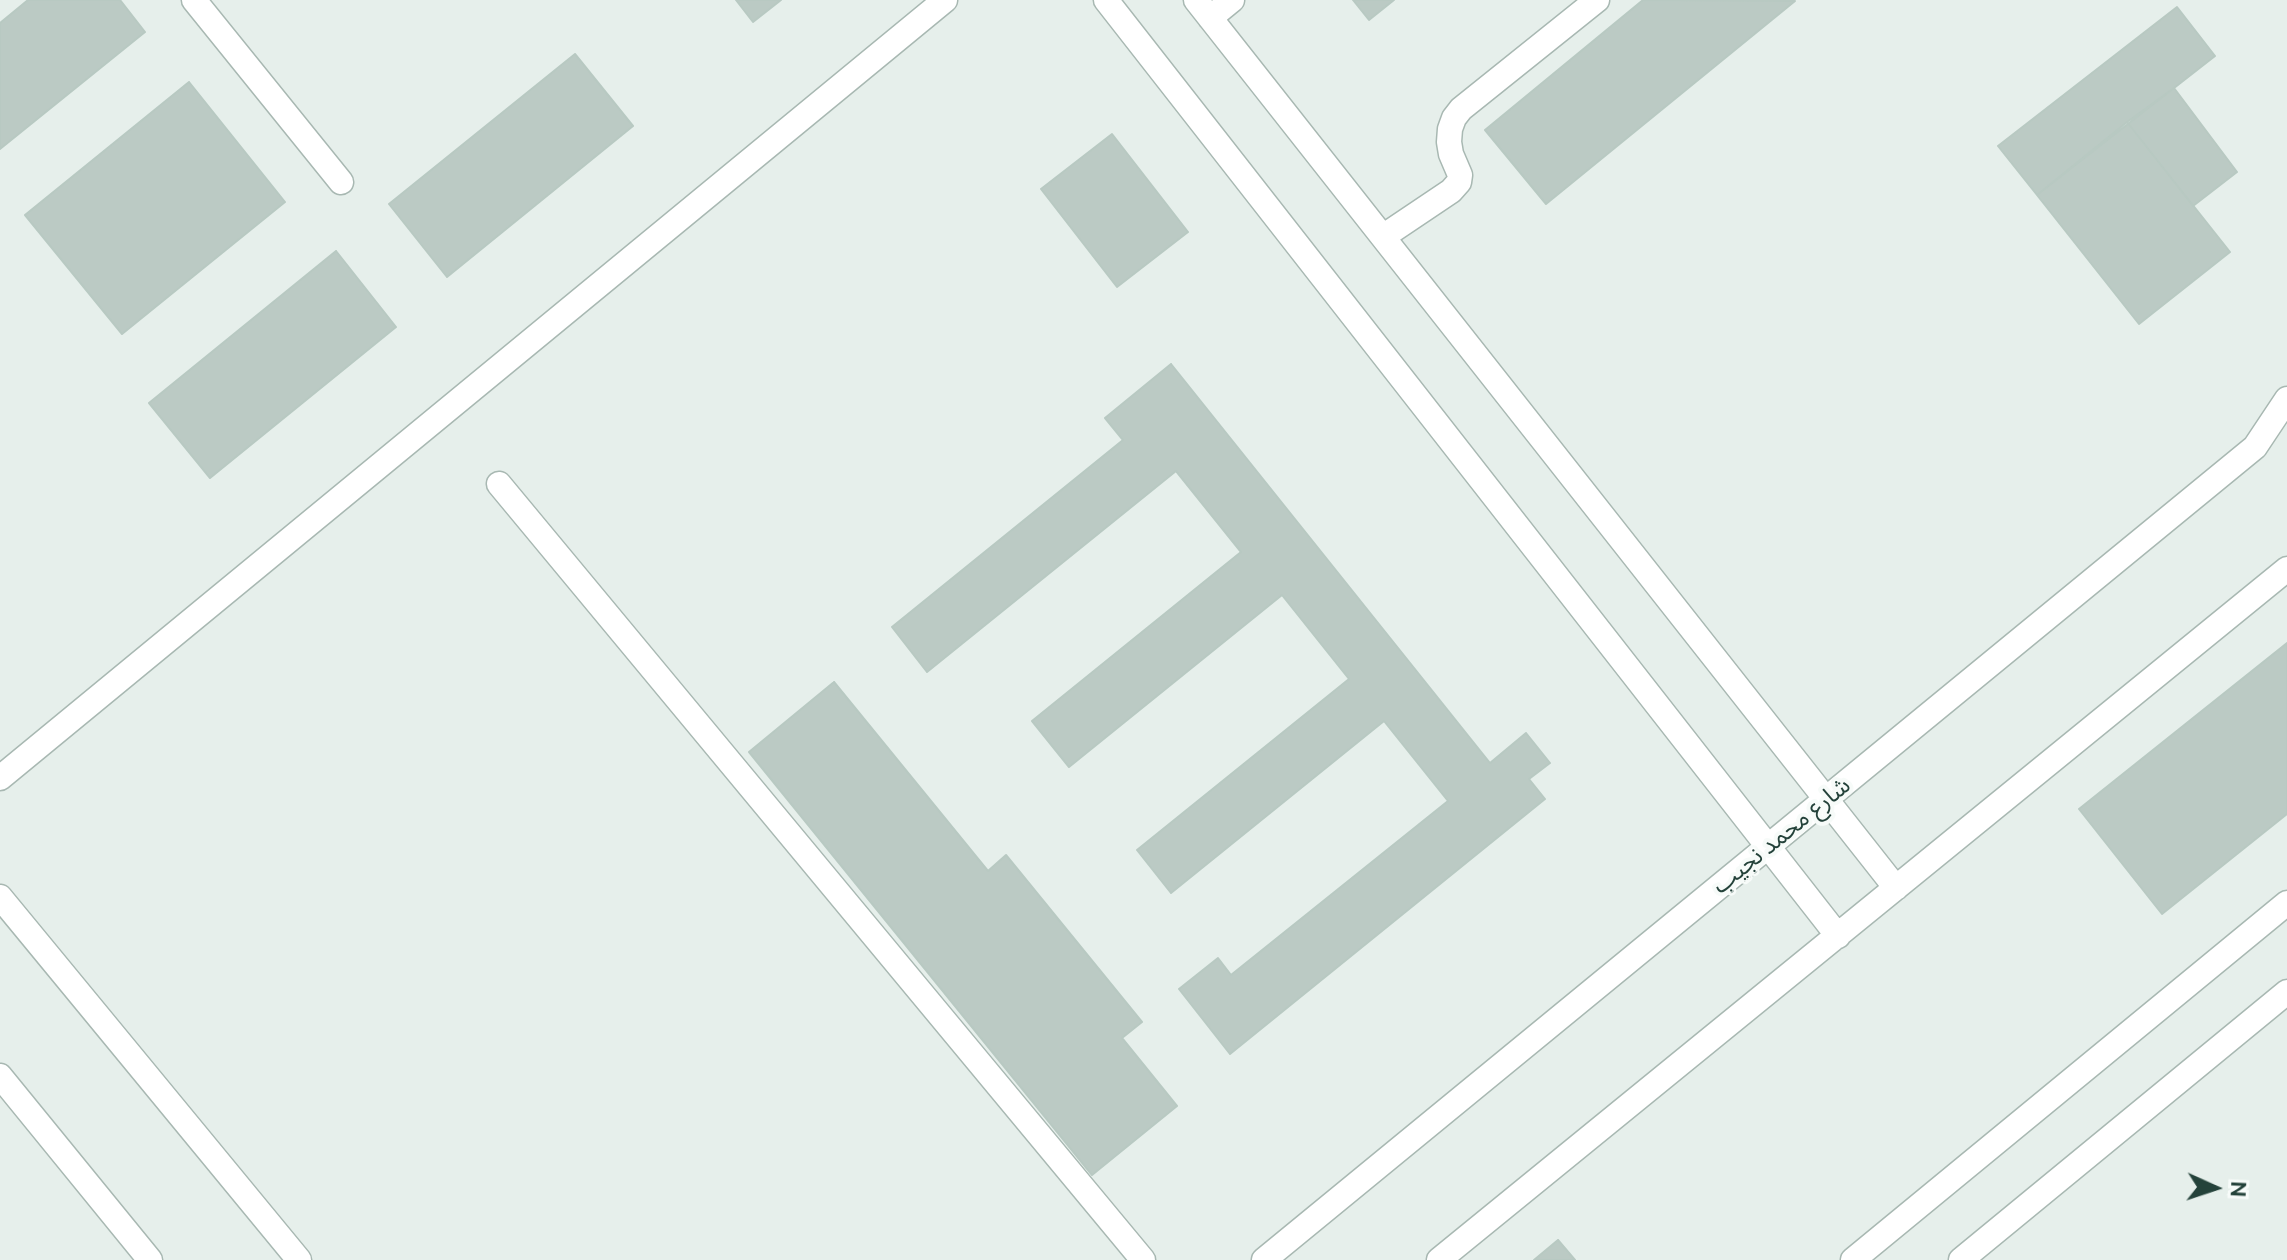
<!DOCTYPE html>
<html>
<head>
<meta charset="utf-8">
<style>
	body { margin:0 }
	#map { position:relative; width:2287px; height:1260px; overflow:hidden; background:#e6efeb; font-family:Ubuntu,sans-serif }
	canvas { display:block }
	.north { position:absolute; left:2175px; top:1148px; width:80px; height:80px; -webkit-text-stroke:6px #f7fbf9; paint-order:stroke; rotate:93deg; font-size:22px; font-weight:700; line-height:32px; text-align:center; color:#24423a }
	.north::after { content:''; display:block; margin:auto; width:28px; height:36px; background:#24423a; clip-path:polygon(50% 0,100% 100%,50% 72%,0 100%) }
</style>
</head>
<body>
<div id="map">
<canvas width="2287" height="1260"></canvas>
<div class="north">N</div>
</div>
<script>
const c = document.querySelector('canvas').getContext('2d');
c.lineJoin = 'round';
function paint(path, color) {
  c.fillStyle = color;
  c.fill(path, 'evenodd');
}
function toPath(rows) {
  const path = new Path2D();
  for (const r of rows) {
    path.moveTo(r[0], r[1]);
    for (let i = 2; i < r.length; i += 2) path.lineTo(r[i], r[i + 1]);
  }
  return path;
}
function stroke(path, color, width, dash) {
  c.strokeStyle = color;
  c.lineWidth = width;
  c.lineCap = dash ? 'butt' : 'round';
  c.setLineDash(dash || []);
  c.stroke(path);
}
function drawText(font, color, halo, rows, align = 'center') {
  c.font = font + ' Ubuntu,"Noto Sans Arabic",sans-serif';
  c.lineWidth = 8;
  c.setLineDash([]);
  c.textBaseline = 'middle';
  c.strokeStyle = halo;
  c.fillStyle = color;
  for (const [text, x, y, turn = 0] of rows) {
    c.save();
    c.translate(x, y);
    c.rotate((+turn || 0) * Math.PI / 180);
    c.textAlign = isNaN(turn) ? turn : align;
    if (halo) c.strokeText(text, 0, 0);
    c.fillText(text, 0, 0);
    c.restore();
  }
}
const building = toPath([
	[28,0,120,0,145,32,0,149,0,23,28,0],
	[736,0,781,0,753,22,736,0],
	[1353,0,1394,0,1369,20,1353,0],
	[1643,0,1795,1,1546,204,1485,130,1643,0],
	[2177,7,2215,56,2037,195,1998,146,2177,7],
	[575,54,633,126,447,277,389,204,575,54],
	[189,82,285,202,122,334,25,215,189,82],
	[2174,88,2237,172,2193,206,2127,122,2174,88],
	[2127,122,2230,252,2139,324,2037,195,2127,122],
	[1112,134,1188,232,1117,287,1041,189,1112,134],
	[336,251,396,327,210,478,149,403,336,251],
	[1171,364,1490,763,1526,733,1550,763,1529,779,1545,799,1230,1054,1179,989,1218,958,1231,975,1448,801,1384,721,1171,893,1137,850,1349,679,1282,595,1069,767,1032,721,1241,552,1176,471,927,672,892,627,1123,440,1105,418,1171,364],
	[2287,643,2287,814,2162,914,2079,809,2287,643],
	[834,682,988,871,1006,855,1142,1022,1122,1038,1177,1106,1092,1175,749,752,834,682],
	[1558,1240,1575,1260,1534,1260,1558,1240]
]);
const minor = toPath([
	[194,0,341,182],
	[1106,0,1838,936],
	[1196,0,1896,888],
	[1210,18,1232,0],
	[1384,236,1451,191,1459,182,1460,175,1451,154,1449,142,1450,129,1454,118,1461,109,1597,0],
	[499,484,1143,1260],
	[0,778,945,0],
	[0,897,299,1260],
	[0,1076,150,1260],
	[1264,1260,2255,447,2287,399],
	[1439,1260,2287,569],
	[1853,1260,2287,903],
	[1961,1260,2287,992]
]);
const streetNames = [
	["شارع محمد نجيب",1781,835,-39]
];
paint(building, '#bbcac4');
stroke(building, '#b8c9c2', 2);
stroke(minor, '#a8b8b2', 27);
stroke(minor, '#fff', 24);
drawText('24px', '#24423a', '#f7fbf9', streetNames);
</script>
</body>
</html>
